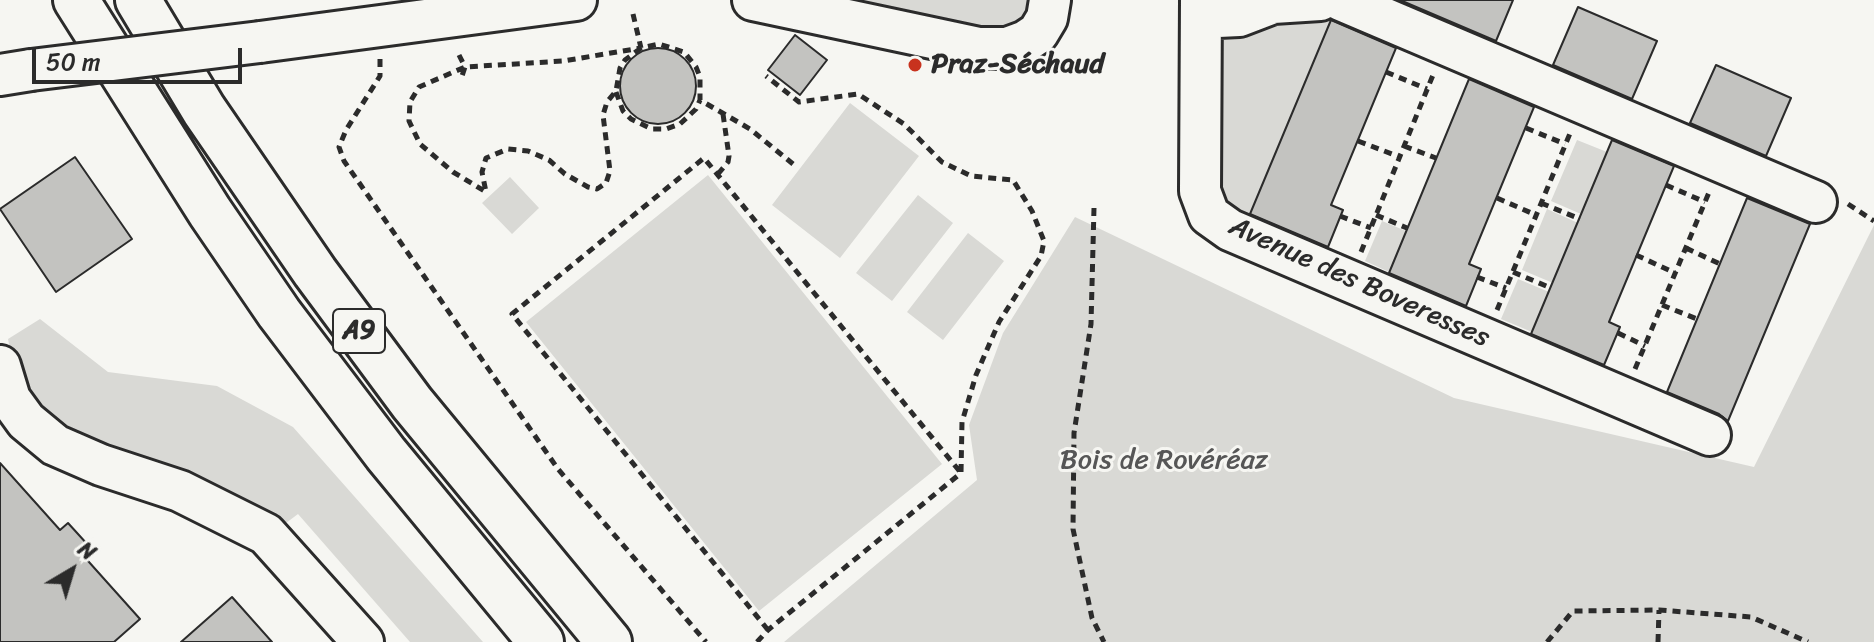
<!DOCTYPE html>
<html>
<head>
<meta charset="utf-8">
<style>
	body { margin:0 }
	#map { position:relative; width:1874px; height:642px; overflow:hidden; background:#f6f6f2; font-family:Sriracha,sans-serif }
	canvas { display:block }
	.north { position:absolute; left:32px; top:530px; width:80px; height:80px; -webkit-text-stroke:6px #f6f6f2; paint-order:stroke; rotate:38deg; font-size:22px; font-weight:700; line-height:32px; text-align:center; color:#2b2b2b }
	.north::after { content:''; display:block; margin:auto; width:28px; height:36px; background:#2b2b2b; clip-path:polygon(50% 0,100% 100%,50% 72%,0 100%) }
	.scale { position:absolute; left:32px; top:48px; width:210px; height:36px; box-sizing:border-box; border:4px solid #2b2b2b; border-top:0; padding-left:10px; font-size:24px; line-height:28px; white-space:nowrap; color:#2b2b2b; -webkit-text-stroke:6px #f6f6f2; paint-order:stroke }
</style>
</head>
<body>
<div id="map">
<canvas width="1874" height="642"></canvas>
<div class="north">N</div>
<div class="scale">50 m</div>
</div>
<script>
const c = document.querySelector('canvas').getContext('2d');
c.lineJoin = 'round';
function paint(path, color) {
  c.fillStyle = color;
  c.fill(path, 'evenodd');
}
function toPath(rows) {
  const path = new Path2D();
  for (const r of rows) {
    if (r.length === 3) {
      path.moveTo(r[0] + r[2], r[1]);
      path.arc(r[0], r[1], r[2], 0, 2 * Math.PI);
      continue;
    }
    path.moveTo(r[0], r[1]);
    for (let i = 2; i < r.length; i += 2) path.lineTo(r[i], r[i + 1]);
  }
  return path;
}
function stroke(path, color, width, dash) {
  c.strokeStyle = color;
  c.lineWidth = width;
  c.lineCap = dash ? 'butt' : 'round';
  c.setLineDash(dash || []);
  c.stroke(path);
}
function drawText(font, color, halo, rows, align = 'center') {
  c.font = font + ' Sriracha,sans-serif';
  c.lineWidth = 6;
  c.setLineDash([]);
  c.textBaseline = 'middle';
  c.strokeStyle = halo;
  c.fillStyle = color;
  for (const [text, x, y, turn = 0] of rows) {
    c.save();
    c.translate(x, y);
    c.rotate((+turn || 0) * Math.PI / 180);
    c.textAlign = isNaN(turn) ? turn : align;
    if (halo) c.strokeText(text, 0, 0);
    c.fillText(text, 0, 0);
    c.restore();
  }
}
const green = toPath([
	[859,0,1034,0,1029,19,1005,32],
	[1336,8,1247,222,1234,211,1222,191,1220,176,1219,31],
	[850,103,919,156,840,258,772,205],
	[1577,140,1607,152,1581,214,1551,201],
	[708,175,942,464,759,611,526,322],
	[510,177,539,208,512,234,482,203],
	[918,195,953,223,892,301,856,273],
	[1547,209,1578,223,1553,283,1522,270],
	[1075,217,1454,398,1754,467,1874,225,1874,642,784,642,977,480,969,425,1003,333],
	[1382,221,1406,231,1389,272,1365,261],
	[968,233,1004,261,943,340,907,312],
	[1518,279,1549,292,1532,332,1501,319],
	[40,319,108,372,217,386,293,427,483,642,410,642,298,514,278,529,58,435,18,391,8,339]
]);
const building = toPath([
	[1400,0,1513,0,1496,41,1400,0],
	[1578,7,1657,41,1632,99,1553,65,1578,7],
	[1331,20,1396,48,1331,205,1343,210,1328,247,1250,214,1331,20],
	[795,35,827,60,800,95,768,70,795,35],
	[658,86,38],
	[1716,65,1791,98,1766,156,1690,123,1716,65],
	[1469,79,1534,107,1469,264,1481,269,1466,306,1389,273,1469,79],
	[1612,140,1674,166,1609,322,1620,327,1604,365,1531,334,1612,140],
	[75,157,132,239,56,292,0,209,75,157],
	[1747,198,1810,224,1728,421,1719,414,1667,392,1747,198],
	[0,463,60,530,68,523,88,545,80,552,140,619,114,642,0,642,0,463],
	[232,597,272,642,181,642,232,597]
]);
const path = toPath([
	[633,14,641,48,659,44,684,52,696,67,700,77,700,100,750,129,793,164],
	[641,48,625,60,620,68,616,91,607,102,603,115,610,171,606,183,597,189,588,187,565,174,549,160,528,151,508,149,486,158,482,172,486,192,453,172,420,144,409,121,410,102,419,87,465,67,563,61,641,48],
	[459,55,465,67,461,79],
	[380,59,380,76,346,130,339,147,344,161,558,469,706,642],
	[1386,72,1427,89],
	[616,92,623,111,631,119,652,129,666,129,680,124,696,109,700,100],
	[1526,128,1565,144],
	[1358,141,1400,157],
	[1404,146,1436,158],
	[718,174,728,162,729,156,723,114],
	[1666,185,1705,202],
	[1497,198,1536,215],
	[1541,203,1580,219],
	[1848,204,1874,221],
	[1094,208,1091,324,1074,433,1073,529,1092,618,1104,642],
	[1376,215,1407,228],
	[1340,216,1371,228],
	[1686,248,1720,264],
	[1361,252,1433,75],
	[1636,255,1675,273],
	[1513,272,1551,288],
	[1477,277,1506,288],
	[1662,305,1697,319],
	[1497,310,1571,131],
	[1618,333,1645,346],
	[1635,369,1710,190],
	[768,630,512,314,704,158,961,473],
	[757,642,768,630,961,473,962,422,976,375,999,322,1041,256,1044,241,1032,211,1013,180,971,176,942,162,904,124,858,94,799,102,766,76],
	[1547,642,1573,611,1659,610,1751,617,1808,642],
	[1658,642,1659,610]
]);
const minor = toPath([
	[753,0,979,48,1007,48,1026,41,1038,33,1047,18,1050,0],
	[1201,0,1200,191,1209,215,1230,230,1710,435],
	[1341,0,1816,202],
	[1201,12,1218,17,1239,16,1273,3,1320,0],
	[260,42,576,0],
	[0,75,31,70],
	[0,366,10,399,26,421,55,445,101,465,180,491,266,534,363,642]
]);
const highway = toPath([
	[76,0,210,212,279,313,386,454,541,642],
	[138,0,204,110,315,272,412,403,609,642]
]);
const minorBridge = toPath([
	[31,70,260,42]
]);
const markers = [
	[915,65,8,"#c8321e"]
];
const shields = [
	[359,331,52]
];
const shieldNames = [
	["A9",359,331]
];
const poiNames = [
	["Praz-Séchaud",931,65]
];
const streetNames = [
	["Avenue des Boveresses",1359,283,24]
];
const parkNames = [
	["Bois de Rovéréaz",1164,461]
];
paint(green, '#d9d9d5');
paint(building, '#c3c3c0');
stroke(building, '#2b2b2b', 2);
stroke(minor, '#2b2b2b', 46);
stroke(highway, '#2b2b2b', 50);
stroke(path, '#2b2b2b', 5, [8, 6]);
stroke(minor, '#f6f6f2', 40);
stroke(highway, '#f6f6f2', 44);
stroke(minorBridge, '#2b2b2b', 46, []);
stroke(minorBridge, '#f6f6f2', 40);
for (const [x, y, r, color] of markers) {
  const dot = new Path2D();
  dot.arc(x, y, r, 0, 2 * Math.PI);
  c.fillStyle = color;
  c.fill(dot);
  stroke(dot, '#f6f6f2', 3);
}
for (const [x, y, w] of shields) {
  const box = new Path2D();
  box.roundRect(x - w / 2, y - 22, w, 44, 6);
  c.fillStyle = '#f6f6f2';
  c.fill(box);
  stroke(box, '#2b2b2b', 2);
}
drawText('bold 26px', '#2b2b2b', null, shieldNames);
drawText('bold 28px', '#2b2b2b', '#f6f6f2', poiNames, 'left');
drawText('28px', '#2b2b2b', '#f6f6f2', streetNames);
drawText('28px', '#565656', '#f6f6f2', parkNames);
</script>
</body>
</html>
